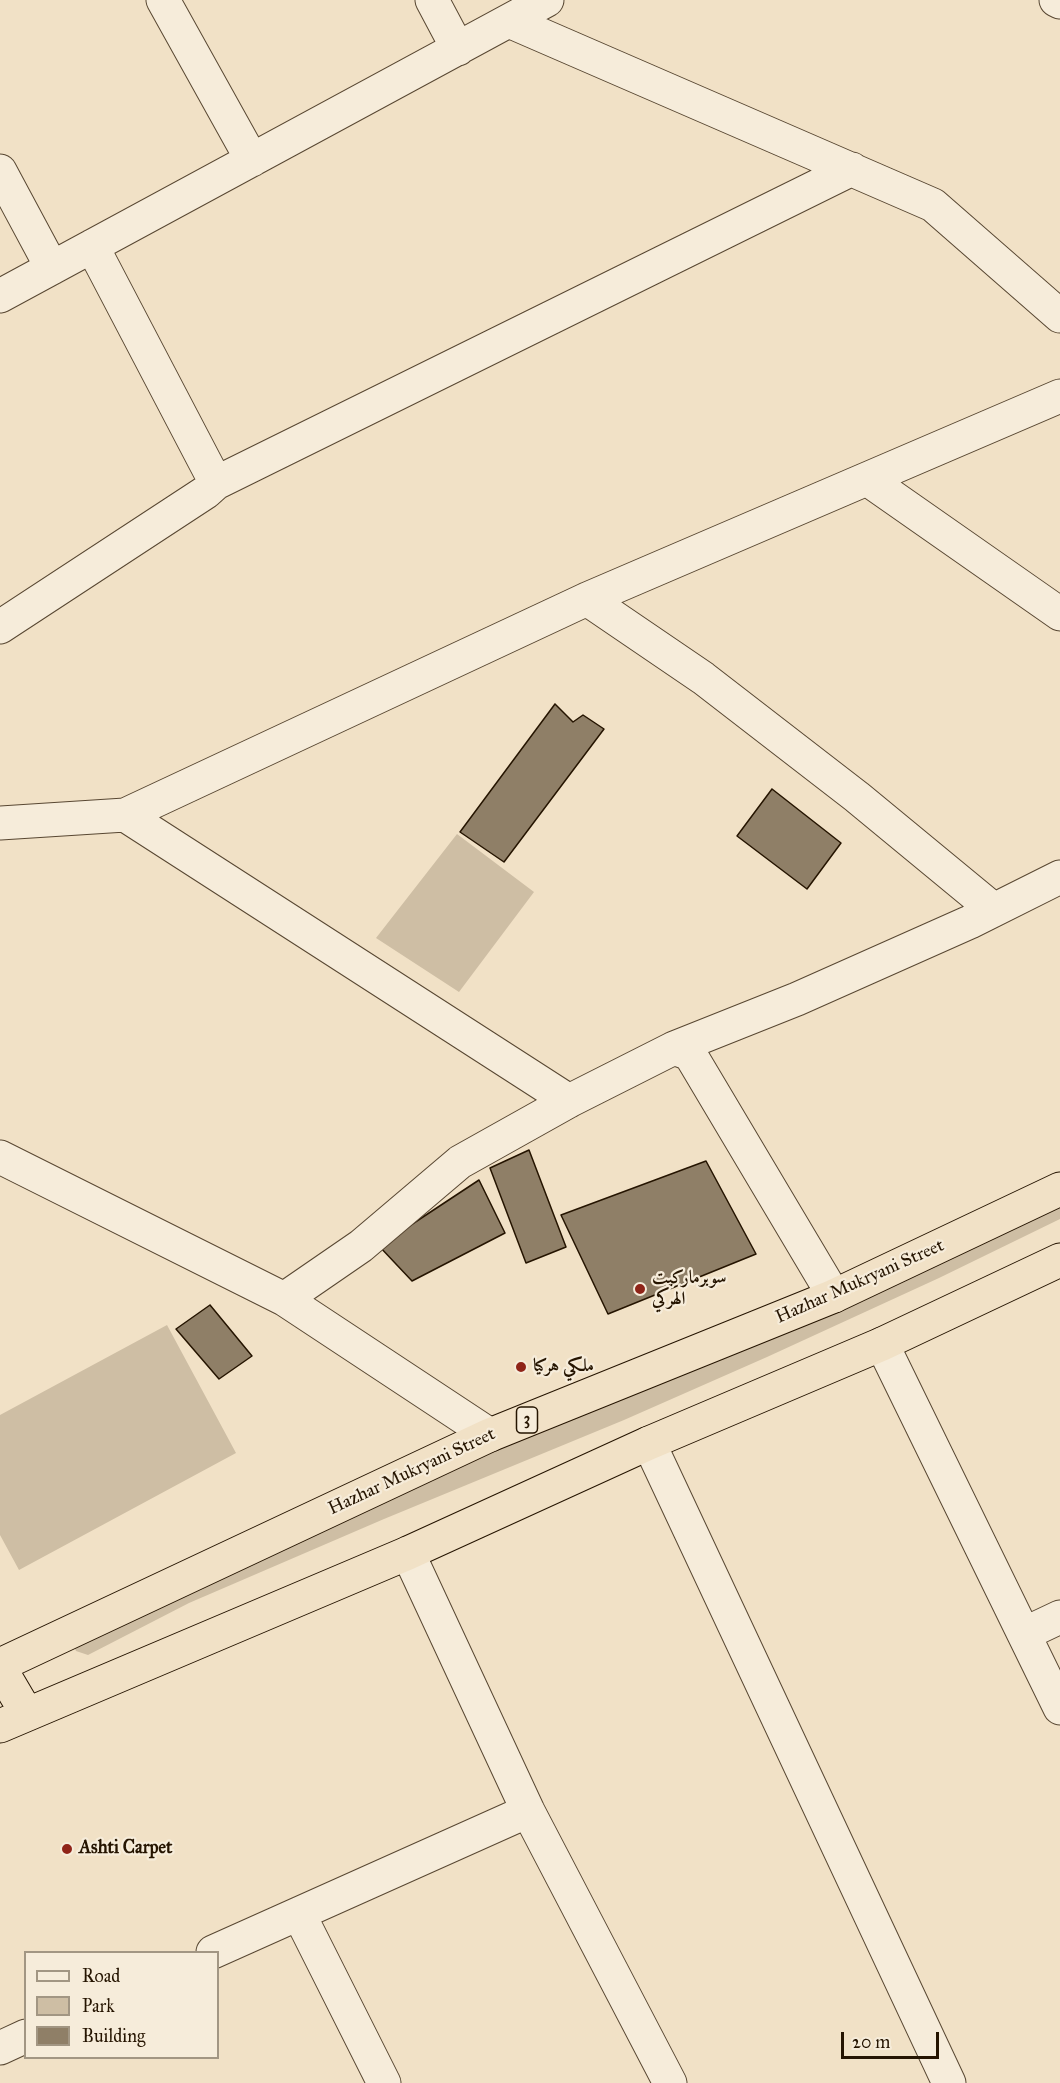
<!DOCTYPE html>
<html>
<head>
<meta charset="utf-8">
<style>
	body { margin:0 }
	#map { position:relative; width:1060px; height:2083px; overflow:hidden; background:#f1e1c6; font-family:"IM FELL Great Primer",serif }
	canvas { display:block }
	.legend { position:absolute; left:24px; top:1951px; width:195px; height:108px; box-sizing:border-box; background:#f6ecda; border:2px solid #a29683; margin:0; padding:8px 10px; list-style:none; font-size:18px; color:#251400 }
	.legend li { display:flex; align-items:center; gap:12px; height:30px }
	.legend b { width:30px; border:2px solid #a29683 }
	.scale { position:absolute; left:841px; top:2032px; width:98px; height:27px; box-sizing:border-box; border:3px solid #251400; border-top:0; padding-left:8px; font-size:18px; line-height:21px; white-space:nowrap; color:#251400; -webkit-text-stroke:4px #f6ecda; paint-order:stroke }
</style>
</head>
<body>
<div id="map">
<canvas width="1060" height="2083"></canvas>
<ul class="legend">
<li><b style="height:8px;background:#f6ecda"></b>Road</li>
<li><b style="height:16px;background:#cebea4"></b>Park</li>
<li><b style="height:16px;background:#8f7f67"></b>Building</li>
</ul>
<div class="scale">20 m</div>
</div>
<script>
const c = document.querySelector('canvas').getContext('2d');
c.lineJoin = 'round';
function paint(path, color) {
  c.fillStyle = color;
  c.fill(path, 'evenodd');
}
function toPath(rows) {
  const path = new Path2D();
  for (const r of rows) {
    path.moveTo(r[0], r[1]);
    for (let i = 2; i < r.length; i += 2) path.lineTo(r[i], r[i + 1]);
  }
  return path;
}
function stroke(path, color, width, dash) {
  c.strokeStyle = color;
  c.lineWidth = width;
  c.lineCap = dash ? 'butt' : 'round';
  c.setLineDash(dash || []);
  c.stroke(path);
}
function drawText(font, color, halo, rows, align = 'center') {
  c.font = font + ' "IM FELL Great Primer",Amiri,serif';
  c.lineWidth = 4.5;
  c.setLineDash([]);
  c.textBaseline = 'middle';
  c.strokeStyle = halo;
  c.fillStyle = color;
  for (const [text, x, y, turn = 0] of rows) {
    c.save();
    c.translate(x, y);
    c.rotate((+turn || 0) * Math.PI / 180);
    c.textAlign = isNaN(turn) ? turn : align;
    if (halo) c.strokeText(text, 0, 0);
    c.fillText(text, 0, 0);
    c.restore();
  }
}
const green = toPath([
	[457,834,534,892,459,992,376,938],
	[1060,1198,1060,1219,939,1278,767,1357,624,1420,384,1519,189,1603,88,1655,76,1651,71,1640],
	[167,1325,236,1453,19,1570,0,1535,0,1415]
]);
const building = toPath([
	[555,704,573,722,583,715,604,729,504,862,460,832,555,704],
	[772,789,841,843,807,889,737,836,772,789],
	[529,1150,566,1247,526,1263,490,1168,529,1150],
	[706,1161,756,1254,608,1314,561,1215,706,1161],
	[479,1180,505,1233,412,1281,379,1246,479,1180],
	[210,1305,252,1356,219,1379,176,1329,210,1305]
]);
const minor = toPath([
	[163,0,252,160],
	[432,0,458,49],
	[1056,0,1060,2],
	[509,21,933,205,1060,316],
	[0,171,52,268],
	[92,246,216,483],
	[0,296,547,0],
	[867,479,1060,614],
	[587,599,703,678,857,797,994,910],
	[0,627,206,492,216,483,852,169],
	[125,815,569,1101],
	[0,823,125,815,587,599,1060,396],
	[674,1048,797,999,970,922,1060,877],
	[0,1157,284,1299,490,1435],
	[284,1299,361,1246,460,1162,569,1101,674,1048,690,1054,834,1296],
	[882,1344,1060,1708],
	[649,1443,949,2083],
	[408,1553,528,1811,670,2083],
	[1024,1634,1060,1617],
	[299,1914,384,2083],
	[213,1952,528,1811],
	[0,2048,26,2036]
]);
const highway = toPath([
	[0,1665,490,1435,834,1296,1060,1189],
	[0,1668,27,1714],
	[0,1726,408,1553,649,1443,882,1344,1060,1260]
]);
const markers = [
	[640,1289,6,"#8f2418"],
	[521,1367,6,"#8f2418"],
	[67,1849,6,"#8f2418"]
];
const shields = [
	[527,1420,21]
];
const shieldNames = [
	["3",527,1420]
];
const poiNames = [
	["سوبرماركيت",652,1279],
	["الهركي",652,1300],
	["ملكي هركيا",533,1367],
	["Ashti Carpet",79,1849]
];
const streetNames = [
	["Hazhar Mukryani Street",860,1282,-24],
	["Hazhar Mukryani Street",412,1472,-25]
];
paint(green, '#cebea4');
paint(building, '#8f7f67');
stroke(building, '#251400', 1.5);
stroke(minor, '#584732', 35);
stroke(highway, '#251400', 35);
stroke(minor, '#f6ecda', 33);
stroke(highway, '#f1e1c6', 33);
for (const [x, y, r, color] of markers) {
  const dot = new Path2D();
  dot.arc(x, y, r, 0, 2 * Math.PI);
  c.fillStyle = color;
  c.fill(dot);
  stroke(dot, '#f6ecda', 2);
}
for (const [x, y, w] of shields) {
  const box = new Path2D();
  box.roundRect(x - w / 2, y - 13, w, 26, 4.5);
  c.fillStyle = '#f6ecda';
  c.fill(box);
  stroke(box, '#251400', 1.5);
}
drawText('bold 16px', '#251400', null, shieldNames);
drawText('bold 18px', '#251400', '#f6ecda', poiNames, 'left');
drawText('18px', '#251400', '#f6ecda', streetNames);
</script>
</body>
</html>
